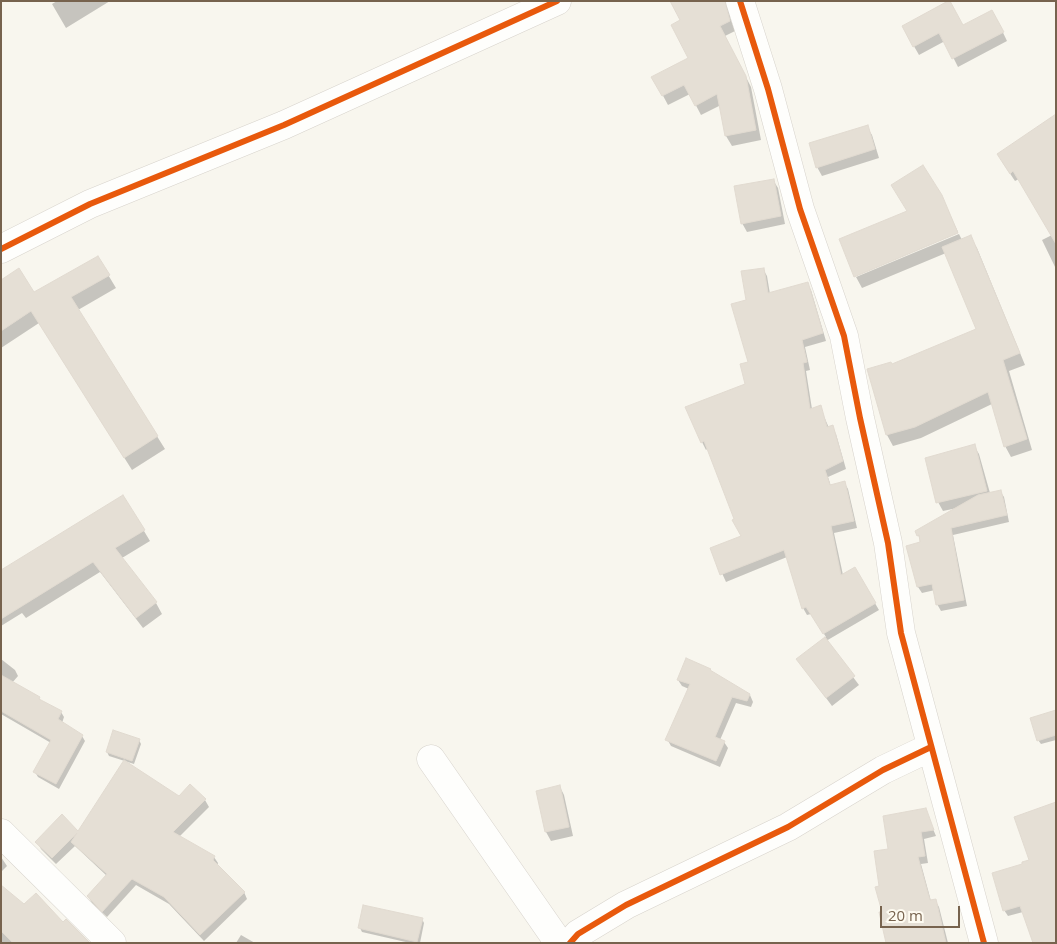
<!DOCTYPE html>
<html>
<head>
<meta charset="utf-8">
<style>
	body { margin:0 }
	#map { position:relative; width:1057px; height:944px; overflow:hidden; background:#f8f6ee; font-family:"Open Sans",sans-serif }
	canvas { display:block }
	.frame { position:absolute; inset:0; border:2px solid #77634e; pointer-events:none }
	.scale { position:absolute; left:880px; top:906px; width:80px; height:22px; box-sizing:border-box; border:2px solid #77634e; border-top:0; padding-left:6px; font-size:15px; line-height:18px; white-space:nowrap; color:#77634e; -webkit-text-stroke:4px #fefbf1; paint-order:stroke }
</style>
</head>
<body>
<div id="map">
<canvas width="1057" height="944"></canvas>
<div class="frame"></div>
<div class="scale">20 m</div>
</div>
<script>
const c = document.querySelector('canvas').getContext('2d');
c.lineJoin = 'round';
function paint(path, color) {
  c.fillStyle = color;
  c.fill(path, 'evenodd');
}
function toPath(rows) {
  const path = new Path2D();
  for (const r of rows) {
    path.moveTo(r[0], r[1]);
    for (let i = 2; i < r.length; i += 2) path.lineTo(r[i], r[i + 1]);
  }
  return path;
}
function stroke(path, color, width, dash) {
  c.strokeStyle = color;
  c.lineWidth = width;
  c.lineCap = dash ? 'butt' : 'round';
  c.setLineDash(dash || []);
  c.stroke(path);
}
const shadow = toPath([
	[57,1,110,1,66,28,52,4],
	[671,1,727,1,730,7,730,17,735,31,725,36,751,87,761,140,732,146,726,136,721,105,701,115,690,94,668,105,653,77,690,58,682,21],
	[997,20,1007,41,958,67,945,41,919,55,903,27,962,26],
	[867,127,872,135,879,158,822,176,817,167],
	[1003,163,1056,170,1056,269,1042,240,1052,235,1019,179,1015,181],
	[773,180,778,188,785,224,747,232,742,223],
	[941,195,958,232,855,275,908,212],
	[959,234,962,240,970,237,977,248,1025,365,1009,371,1032,450,1011,457,1005,446,992,404,921,438,893,446,887,435,892,366,978,330,946,253,862,288,856,277],
	[98,258,116,288,78,310,165,449,132,470,39,323,1,348,1,281,34,294],
	[763,269,767,276,770,294,807,283,811,290,826,341,805,347,810,370,806,371,812,409,820,407,829,428,832,427,836,434,846,469,828,477,831,486,844,482,848,489,857,528,834,533,843,575,854,568,879,610,826,641,859,685,832,706,797,659,826,637,811,614,807,615,803,608,787,557,726,582,711,549,743,536,708,448,706,450,702,442,746,385,750,363,747,301],
	[974,446,979,454,990,493,1000,491,1004,497,1009,522,953,535,967,606,941,611,937,604,935,590,922,593,918,587,908,547,922,543,918,535,957,508,943,511,938,502],
	[123,496,150,541,122,558,156,603,162,614,143,628,100,572,26,618,22,613,1,626,1,572],
	[1,659,15,670,18,676,12,683,39,698,41,702,61,712,64,717,62,723,82,736,85,741,59,789,38,777,35,772,51,743,1,714],
	[711,672,750,695,753,702,751,707,736,703,720,740,724,742,728,748,720,767,671,746,667,739,689,689,682,686,678,680],
	[1056,713,1056,740,1041,744,1038,740],
	[139,740,141,744,134,764,109,756,107,752],
	[560,787,564,795,573,836,551,841,546,832,538,792],
	[179,798,205,800,209,807,179,837,214,857,218,863,217,866,244,892,247,899,204,941,169,904,136,885,107,917,92,903,88,896,107,876,75,846,56,864,41,849,37,842,79,832],
	[925,810,936,836,924,839,928,863,921,864,931,901,935,900,939,907,948,943,887,943,880,887,889,850],
	[1,857,7,866,1,872],
	[1030,861,1023,912,1008,916,1004,910,1024,865],
	[422,919,424,923,420,943,410,943,362,932,360,928],
	[63,924,88,943,1,943,1,927],
	[241,935,255,943,236,943]
]);
const building = toPath([
	[670,1,725,1,730,21,720,26,746,76,756,130,725,136,717,94,695,106,684,85,662,96,651,77,688,58,671,25,680,20,670,1],
	[948,1,950,1,963,25,992,10,1004,32,952,59,939,33,913,47,902,26,948,1],
	[1056,114,1056,244,1013,171,1010,174,997,154,1056,114],
	[868,125,875,149,816,168,809,143,868,125],
	[923,165,942,195,958,233,854,277,839,239,907,211,891,185,923,165],
	[774,179,781,216,741,224,734,186,774,179],
	[971,235,1020,353,1003,360,1027,439,1004,447,988,392,915,427,886,435,867,369,891,362,892,364,976,329,942,247,971,235],
	[98,256,110,275,71,297,158,436,124,458,31,311,1,331,1,280,19,268,34,292,98,256],
	[764,268,768,293,808,282,823,333,802,340,807,362,803,363,810,409,821,405,827,427,833,425,843,461,825,470,830,485,845,481,854,521,831,526,841,575,855,567,876,603,823,634,806,607,802,609,784,550,720,575,710,548,741,536,732,520,734,519,704,441,701,443,685,407,745,384,740,364,748,362,731,304,746,300,741,271,764,268],
	[975,444,987,491,936,503,925,458,975,444],
	[1001,490,1007,515,951,528,964,600,936,605,932,584,917,587,906,546,920,542,919,535,917,536,915,531,978,495,1001,490],
	[123,495,145,530,115,548,157,602,136,618,93,562,1,619,1,570,123,495],
	[825,637,855,676,826,698,796,659,825,637],
	[686,658,711,669,710,670,750,694,747,701,732,697,715,737,725,741,716,761,665,740,690,684,677,680,686,658],
	[1,675,40,697,39,699,62,711,58,719,83,735,56,784,33,772,51,740,1,711,1,675],
	[1056,710,1056,735,1037,741,1030,718,1056,710],
	[113,730,140,739,132,761,106,752,113,730],
	[124,760,179,796,190,784,206,799,173,832,215,856,213,860,245,892,200,935,164,897,132,879,102,912,87,896,107,874,71,842,77,833,52,858,35,842,62,814,78,831,124,760],
	[560,785,569,827,545,832,536,791,560,785],
	[1056,802,1056,943,1033,943,1020,906,1003,911,992,873,1022,864,1022,862,1029,860,1014,817,1056,802],
	[926,808,934,830,921,832,925,856,918,857,930,900,936,899,946,943,886,943,879,912,882,912,875,887,879,886,874,851,888,849,883,816,926,808],
	[1,885,24,904,36,893,63,922,66,919,90,943,13,943,1,931,1,885],
	[363,905,423,918,417,942,358,928,363,905]
]);
const minor = toPath([
	[740,1,768,89,800,209,844,336,860,418,888,543,901,633,984,943],
	[1,249,90,204,284,125,557,1],
	[431,759,559,943],
	[1,833,112,943],
	[570,943,578,934,626,905,788,827,883,770,931,747]
]);
const cycleway = toPath([
	[740,1,768,89,800,209,844,336,860,418,888,543,901,633,984,943],
	[1,249,90,204,284,125,557,1],
	[570,943,578,934,626,905,788,827,883,770,931,747]
]);
paint(shadow, '#0003');
paint(building, '#e5dfd5');
stroke(building, '#e1dad0', 1);
stroke(minor, '#d7d3cc', 29);
stroke(minor, '#fefefc', 28);
stroke(cycleway, '#e8590c', 6);
</script>
</body>
</html>
